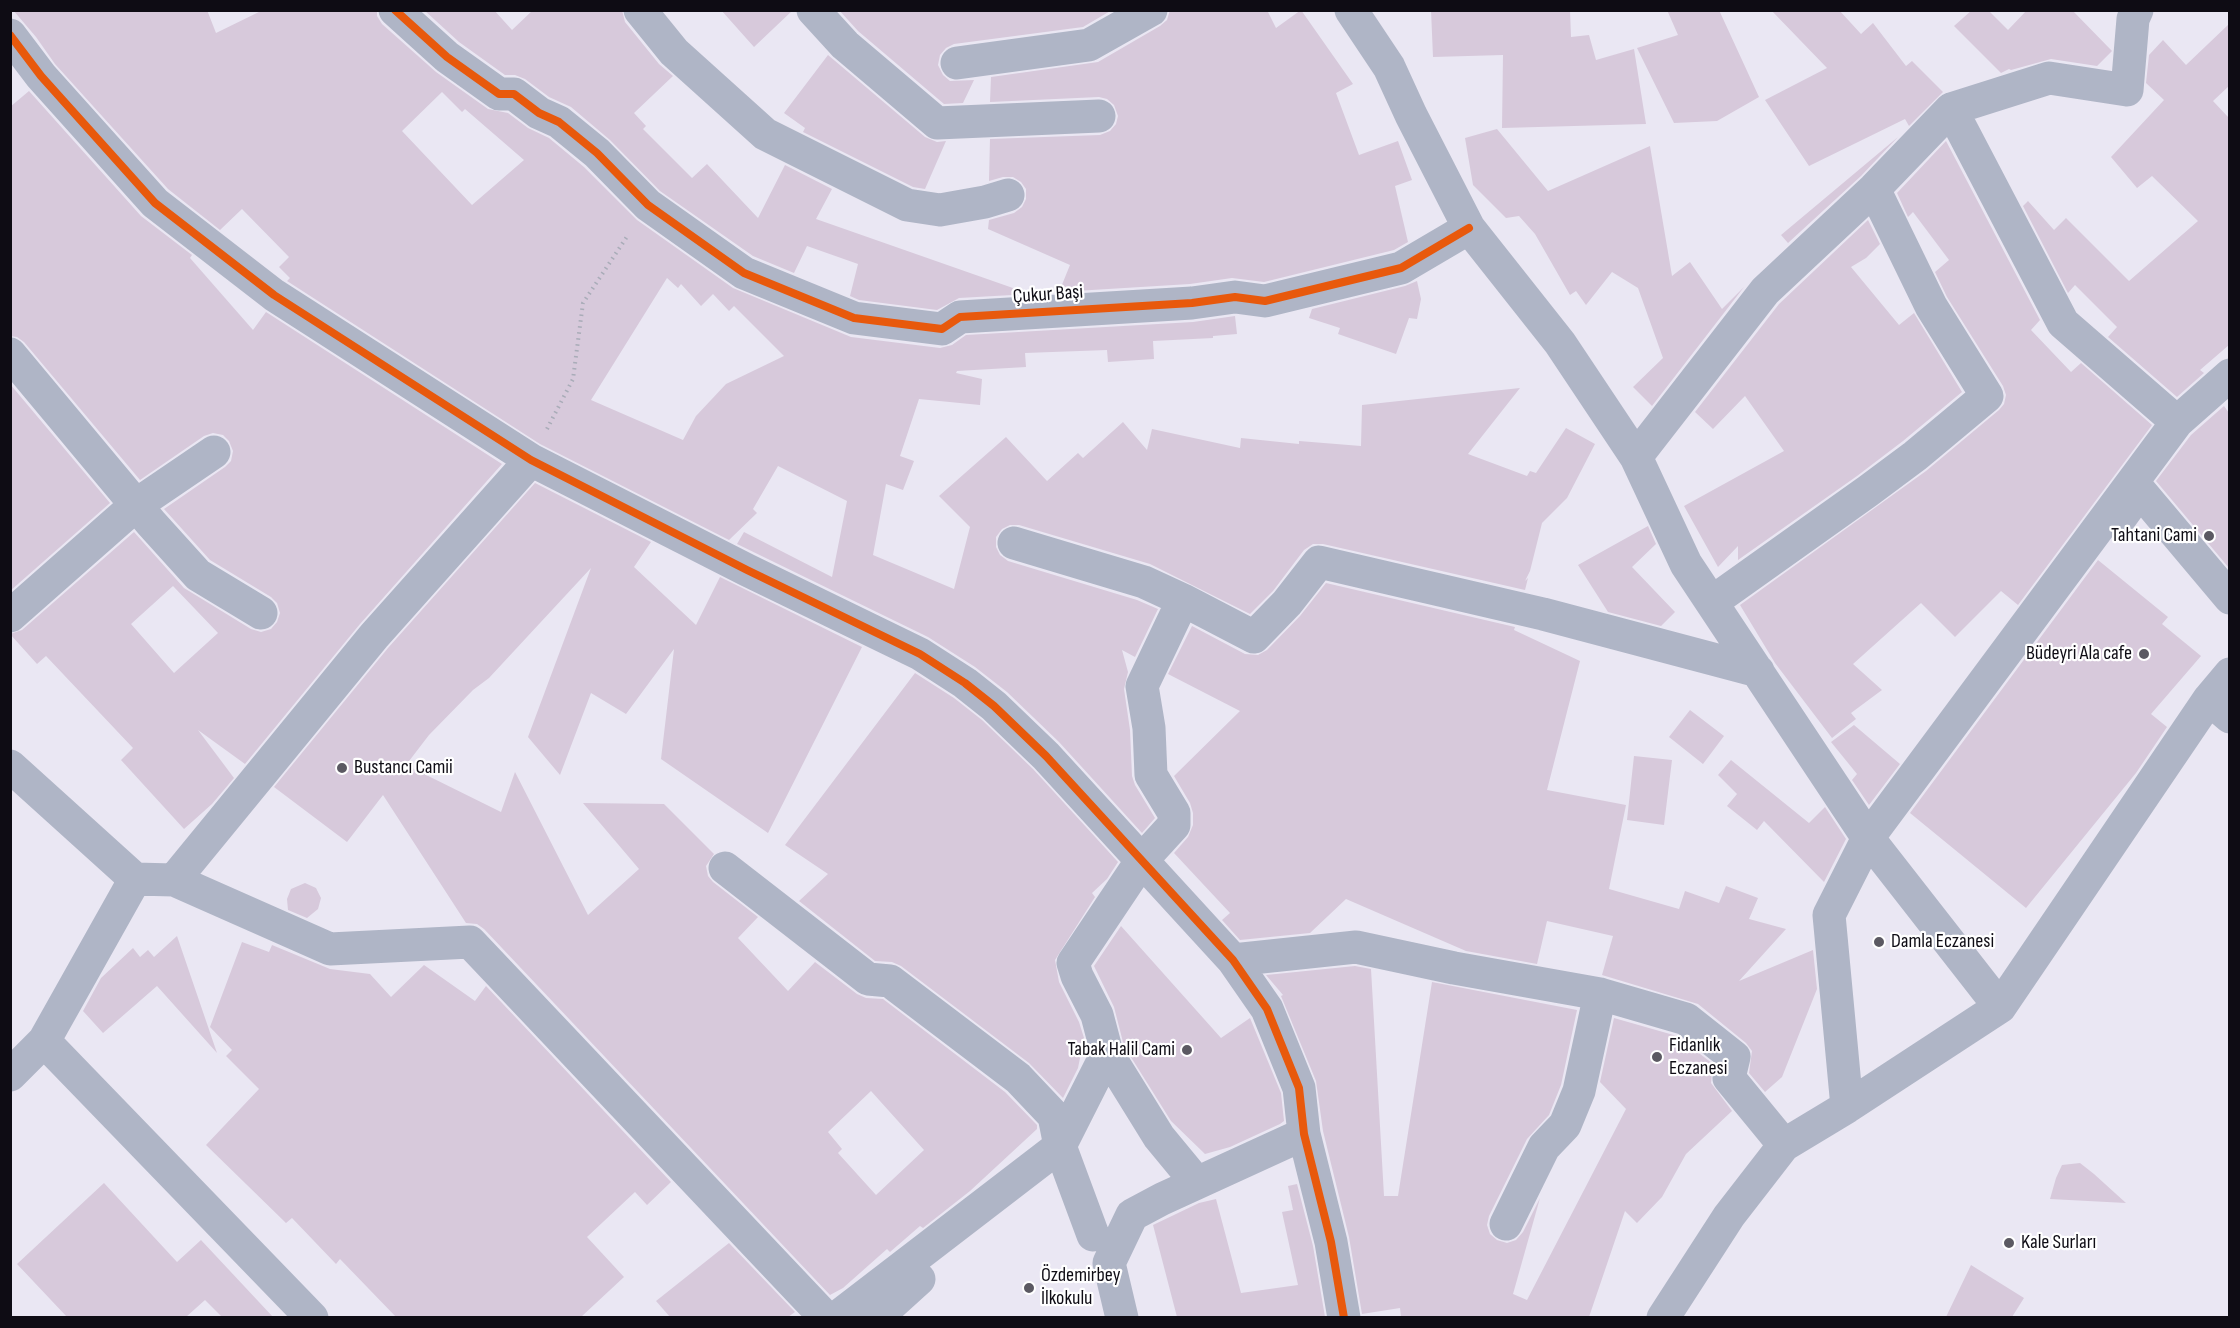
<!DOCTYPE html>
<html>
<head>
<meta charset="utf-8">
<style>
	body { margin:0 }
	#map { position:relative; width:2240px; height:1328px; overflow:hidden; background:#eae7f3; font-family:"Sofia Sans Condensed",sans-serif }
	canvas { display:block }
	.frame { position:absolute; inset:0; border:12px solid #0e0c14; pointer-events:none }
</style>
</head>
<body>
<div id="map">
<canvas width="2240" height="1328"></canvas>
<div class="frame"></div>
</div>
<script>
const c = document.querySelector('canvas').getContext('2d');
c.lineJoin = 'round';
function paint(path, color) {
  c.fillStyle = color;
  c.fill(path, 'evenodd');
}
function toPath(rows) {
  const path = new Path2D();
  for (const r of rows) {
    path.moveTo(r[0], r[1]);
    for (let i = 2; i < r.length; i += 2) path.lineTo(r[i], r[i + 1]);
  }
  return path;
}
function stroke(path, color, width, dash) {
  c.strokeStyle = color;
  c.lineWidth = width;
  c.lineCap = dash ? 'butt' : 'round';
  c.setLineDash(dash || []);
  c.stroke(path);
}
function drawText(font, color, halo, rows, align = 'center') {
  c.font = font + ' "Sofia Sans Condensed",sans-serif';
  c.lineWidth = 4.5;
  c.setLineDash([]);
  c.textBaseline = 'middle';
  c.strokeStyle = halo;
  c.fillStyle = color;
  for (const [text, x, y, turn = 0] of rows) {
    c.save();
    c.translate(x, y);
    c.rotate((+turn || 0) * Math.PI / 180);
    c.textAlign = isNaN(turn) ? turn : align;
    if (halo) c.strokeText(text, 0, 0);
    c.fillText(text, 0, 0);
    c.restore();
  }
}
const building = toPath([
	[13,10,207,10,216,33,263,10,377,10,377,16,382,24,436,72,488,109,508,113,528,128,549,138,584,167,637,220,733,288,851,337,940,348,952,345,966,335,1193,322,1235,316,1237,334,1213,336,1213,338,1153,341,1154,359,1108,362,1107,350,1025,353,1026,367,957,371,956,373,982,379,980,405,919,399,900,456,914,461,903,490,886,484,873,555,954,589,970,527,939,496,1006,437,1047,481,1078,453,1083,458,1123,422,1147,450,1152,429,1240,448,1241,438,1299,444,1299,441,1361,446,1362,405,1520,388,1468,454,1527,476,1530,471,1536,473,1566,428,1595,444,1567,498,1542,523,1530,571,1525,581,1528,578,1525,590,1323,544,1313,544,1304,550,1273,591,1250,614,1150,564,1019,525,1010,525,1002,529,996,537,996,547,1000,555,1008,561,1137,600,1158,609,1135,657,1122,650,1128,672,1124,689,1130,730,1132,776,1135,785,1155,818,1142,833,1059,742,1007,692,975,667,928,637,737,544,744,532,832,577,847,501,778,466,753,509,757,513,729,540,540,444,287,281,290,278,279,267,289,257,242,209,220,230,168,189,55,64,36,37],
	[442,92,462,112,465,109,524,160,472,205,402,131],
	[667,278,678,288,681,284,701,306,713,294,729,311,734,306,784,356,726,384,696,416,683,440,591,400],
	[424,10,494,10,512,30,533,10,622,10,625,22,659,64,673,76,634,113,646,126,643,129,692,178,707,164,758,218,785,165,832,189,816,219,1030,294,959,298,937,310,859,300,850,296,858,264,807,246,794,273,753,256,660,191,610,140,571,107,549,97,525,79,515,75,505,75,459,42],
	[721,10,793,10,754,47],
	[839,10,1112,10,1083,27,954,44,946,48,940,55,938,65,943,75,950,81,974,80,963,103,944,104,858,31],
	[1170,10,1267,10,1276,28,1301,10,1353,84,1336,93,1359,155,1398,141,1412,180,1395,186,1408,242,1394,250,1264,282,1232,278,1190,284,1059,292,1070,265,988,229,989,220,1014,213,1022,207,1026,199,1026,189,1021,182,1013,177,1003,177,989,181,990,139,1100,135,1110,131,1116,124,1118,116,1114,105,1107,99,1099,97,990,102,991,77,1098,62,1160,26,1167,20],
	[1431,10,1570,10,1571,37,1589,35,1596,60,1634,49,1646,124,1502,128,1503,55,1433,57],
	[1667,10,1719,10,1759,97,1717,121,1674,123,1637,48,1678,35],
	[1771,10,1839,10,1861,34,1873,23,1906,66,1912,61,1943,92,1909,126,1905,119,1809,166,1765,100,1827,68],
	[1972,10,1988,10,2008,30,2027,10,2072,10,2112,51,2097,66,2051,59,2011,70,2009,69,2001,73,1954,26],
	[2229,24,2229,86,2213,101,2229,118,2229,345,2200,370,2204,373,2177,397,2108,337,2117,327,2075,285,2068,293,2023,206,2028,201,2054,230,2066,218,2129,281,2198,221,2152,176,2137,188,2111,157,2164,100,2146,83,2149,55,2163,40,2186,65],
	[828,55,925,137,937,142,946,141,925,189,913,187,803,132,805,128,784,113],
	[29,91,141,216,192,255,190,258,253,330,266,312,502,464,360,624,245,764,198,730,234,778,212,804,184,829,121,760,133,748,46,656,37,664,10,634,22,630,134,532,184,588,251,629,261,632,271,629,277,622,280,613,277,603,271,597,210,560,164,509,225,467,231,461,233,451,229,441,223,435,213,433,204,436,140,480,24,342,17,337,10,336,10,107],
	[173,586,218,633,174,673,131,624],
	[1497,129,1548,191,1650,146,1672,276,1690,262,1722,309,1744,287,1652,406,1633,387,1663,358,1638,288,1612,272,1586,305,1576,291,1570,295,1535,234,1519,216,1506,218,1473,185,1465,138],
	[1898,137,1861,176,1788,243,1781,235],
	[1946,141,2040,320,2031,330,2071,372,2081,363,2152,425,2018,605,2001,591,1955,637,1921,603,1853,664,1882,690,1851,713,1856,719,1832,738,1775,663,1740,605,1926,471,1999,410,2004,404,2006,395,2003,386,1947,297,1935,272,1949,260,1913,212,1908,217,1897,193],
	[1868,220,1880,244,1866,258,1851,267,1899,325,1914,313,1962,392,1903,441,1857,476,1738,560,1738,546,1718,567,1684,506,1784,451,1745,396,1713,429,1695,412,1779,304],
	[1417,281,1421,299,1417,319,1409,318,1396,354,1338,334,1340,328,1309,318,1312,309,1405,286],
	[10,384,110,503,10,591],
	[2224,406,2229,413,2229,568,2156,481,2191,435],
	[535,483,651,542,634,567,696,625,720,577,862,647,768,833,661,759,674,649,626,714,591,693,560,775,528,737,591,568,489,678,473,690,429,735,406,765,501,812,515,772,588,915,639,869,583,803,664,804,714,854,706,866,708,876,713,882,758,917,738,938,788,991,815,962,857,994,866,998,883,999,1005,1092,1037,1125,1037,1129,970,1191,923,1228,920,1226,890,1252,887,1249,843,1288,830,1295,484,929,477,924,466,923,383,795,347,842,274,787,388,648],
	[871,1091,924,1150,876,1195,838,1153,842,1149,828,1132],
	[1648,526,1656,544,1632,567,1675,612,1661,626,1608,612,1578,565],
	[2098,560,2168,617,2162,624,2201,656,2151,714,2167,727,2136,773,2026,908,1910,813],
	[1326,583,1515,627,1514,630,1580,661,1547,790,1626,805,1609,889,1679,909,1685,891,1719,903,1726,886,1758,898,1749,919,1786,929,1739,981,1813,950,1817,989,1782,1077,1765,1092,1749,1073,1752,1051,1746,1043,1698,1004,1602,975,1613,936,1547,921,1537,964,1466,951,1346,899,1310,933,1240,940,1222,920,1230,913,1174,853,1188,837,1193,825,1193,813,1190,803,1174,776,1240,711,1168,674,1192,626,1245,654,1258,655,1267,650,1300,616],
	[915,673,954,698,982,720,1033,769,1118,862,1107,879,1092,893,1095,897,1055,960,1059,982,1079,1022,1084,1038,1078,1068,1063,1098,1029,1063,901,966,892,962,875,961,799,901,828,874,785,845],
	[1690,710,1724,736,1703,764,1669,737],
	[1854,725,1900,764,1869,805,1852,780,1857,774,1831,742],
	[1634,756,1672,760,1664,825,1627,820],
	[1731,760,1809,823,1825,807,1846,839,1824,882,1764,821,1757,830,1727,806,1737,794,1718,775],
	[305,883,316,888,321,898,318,909,307,918,288,910,287,899,291,889],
	[1121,926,1221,1038,1250,1018,1281,1093,1284,1121,1280,1124,1230,1147,1205,1154,1171,1121,1124,1046,1114,1007,1094,966],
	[177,936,217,1053,157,986,103,1033,83,1011,101,978,133,948,140,957,148,950,154,957],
	[242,942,269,952,272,945,330,969,370,974,391,997,424,965,475,1001,486,986,671,1182,647,1205,635,1192,587,1237,624,1277,581,1317,396,1317,340,1259,336,1264,292,1218,286,1223,206,1145,259,1089,226,1056,232,1050,210,1027],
	[1355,966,1371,969,1384,1196,1398,1196,1432,982,1577,1010,1561,1085,1549,1115,1527,1139,1489,1216,1487,1225,1490,1234,1497,1240,1507,1243,1516,1240,1523,1232,1540,1198,1513,1294,1527,1300,1626,1109,1600,1082,1614,1018,1677,1036,1713,1064,1711,1083,1732,1111,1686,1154,1662,1197,1637,1223,1625,1211,1589,1317,1401,1317,1400,1308,1362,1314,1349,1237,1323,1131,1316,1081,1281,996,1283,995,1266,975],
	[2080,1163,2094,1174,2126,1203,2050,1199,2056,1178,2062,1165],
	[104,1183,177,1262,201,1240,273,1317,222,1317,205,1300,186,1317,67,1317,17,1264],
	[1297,1184,1313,1246,1325,1317,1177,1317,1153,1225,1199,1203,1216,1199,1241,1293,1298,1285,1282,1212,1293,1210,1288,1186],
	[729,1243,795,1312,788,1317,670,1317,656,1301],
	[1971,1265,2024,1298,2012,1317,1946,1317]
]);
const path = toPath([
	[547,429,573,379,583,303,628,235]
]);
const minor = toPath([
	[395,10,447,57,499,94,514,94,539,113,559,122,597,153,648,205,744,273,854,318,942,329,960,317,1192,303,1235,297,1265,301,1401,268,1469,228],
	[640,10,674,52,765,134,907,205,940,210,985,202,1008,195],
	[813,10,845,45,937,123,1099,116],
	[1351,10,1389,67,1411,115,1469,228,1560,343,1636,457,1686,564,1868,838,2000,1007],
	[10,35,41,76,155,203,274,295,531,460,747,570,920,654,965,683,994,706,1046,756,1233,960,1267,1009,1299,1088,1304,1134,1331,1242,1344,1318],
	[957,63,1089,45,1151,10],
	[10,354,151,523,198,575,261,613],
	[2177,422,2230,375],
	[1636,457,1765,291,1874,189,1951,109,2049,78,2127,90,2133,19,2137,10],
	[2121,517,2140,491,2230,598],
	[1014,543,1144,582,1183,600,1254,637,1287,603,1319,562,1543,614,1758,671],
	[1183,600,1142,686,1149,728,1151,775,1174,813,1174,825,1142,860,1073,963,1077,976,1097,1015,1107,1053,1159,1137,1197,1183],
	[1712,602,1868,491,1915,456,1987,396,1931,306,1874,189],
	[10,616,136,505,214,452],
	[2209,699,2230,717],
	[10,766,135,879,174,880,374,636,531,460],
	[725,868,868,979,890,981,1018,1078,1054,1116,1060,1146,1093,1235],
	[174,880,330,949,470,942,826,1318],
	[1233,960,1356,947,1454,968,1600,994,1686,1019,1734,1057,1729,1078,1784,1145],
	[44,1041,312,1318],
	[10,1075,44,1041,135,879],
	[1847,1107,1829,915,1868,838,2177,422,2063,323,1951,109],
	[1506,1224,1544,1147,1565,1125,1579,1091,1600,994],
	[836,1318,1060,1146,1107,1053],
	[876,1318,919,1279],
	[1122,1318,1109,1263,1132,1215,1162,1199,1304,1134],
	[1663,1318,1729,1216,1784,1145,1847,1107,2000,1007,2209,699,2230,674]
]);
const cycleway = toPath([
	[395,10,447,57,499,94,514,94,539,113,559,122,597,153,648,205,744,273,854,318,942,329,960,317,1192,303,1235,297,1265,301,1401,268,1469,228],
	[10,35,41,76,155,203,274,295,531,460,747,570,920,654,965,683,994,706,1046,756,1233,960,1267,1009,1299,1088,1304,1134,1331,1242,1344,1318]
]);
const markers = [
	[2209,536,6,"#5b5962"],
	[2144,654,6,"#5b5962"],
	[342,768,6,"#5b5962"],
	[1879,942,6,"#5b5962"],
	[1187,1050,6,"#5b5962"],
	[1657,1057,6,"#5b5962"],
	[2009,1243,6,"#5b5962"],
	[1029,1288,6,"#5b5962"]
];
const streetNames = [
	["Çukur Başi",1048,295,-4]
];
const poiNames = [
	["Tahtani Cami",2197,536,"right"],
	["Büdeyri Ala cafe",2132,654,"right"],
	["Bustancı Camii",354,768],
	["Damla Eczanesi",1891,942],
	["Fidanlık",1669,1046],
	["Eczanesi",1669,1069],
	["Tabak Halil Cami",1175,1050,"right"],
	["Kale Surları",2021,1243],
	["Özdemirbey",1041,1276],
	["İlkokulu",1041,1299]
];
paint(building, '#d7c9db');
stroke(path, '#a9acb8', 4, [1.5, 4.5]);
stroke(minor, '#afb5c6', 33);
stroke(cycleway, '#e8590c', 8);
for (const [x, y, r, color] of markers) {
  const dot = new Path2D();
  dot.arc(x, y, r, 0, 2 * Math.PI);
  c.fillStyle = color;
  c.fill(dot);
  stroke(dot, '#fff', 2);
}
drawText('20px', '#0e0c14', '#fff', streetNames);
drawText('20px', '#0e0c14', '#fff', poiNames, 'left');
</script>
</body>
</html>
